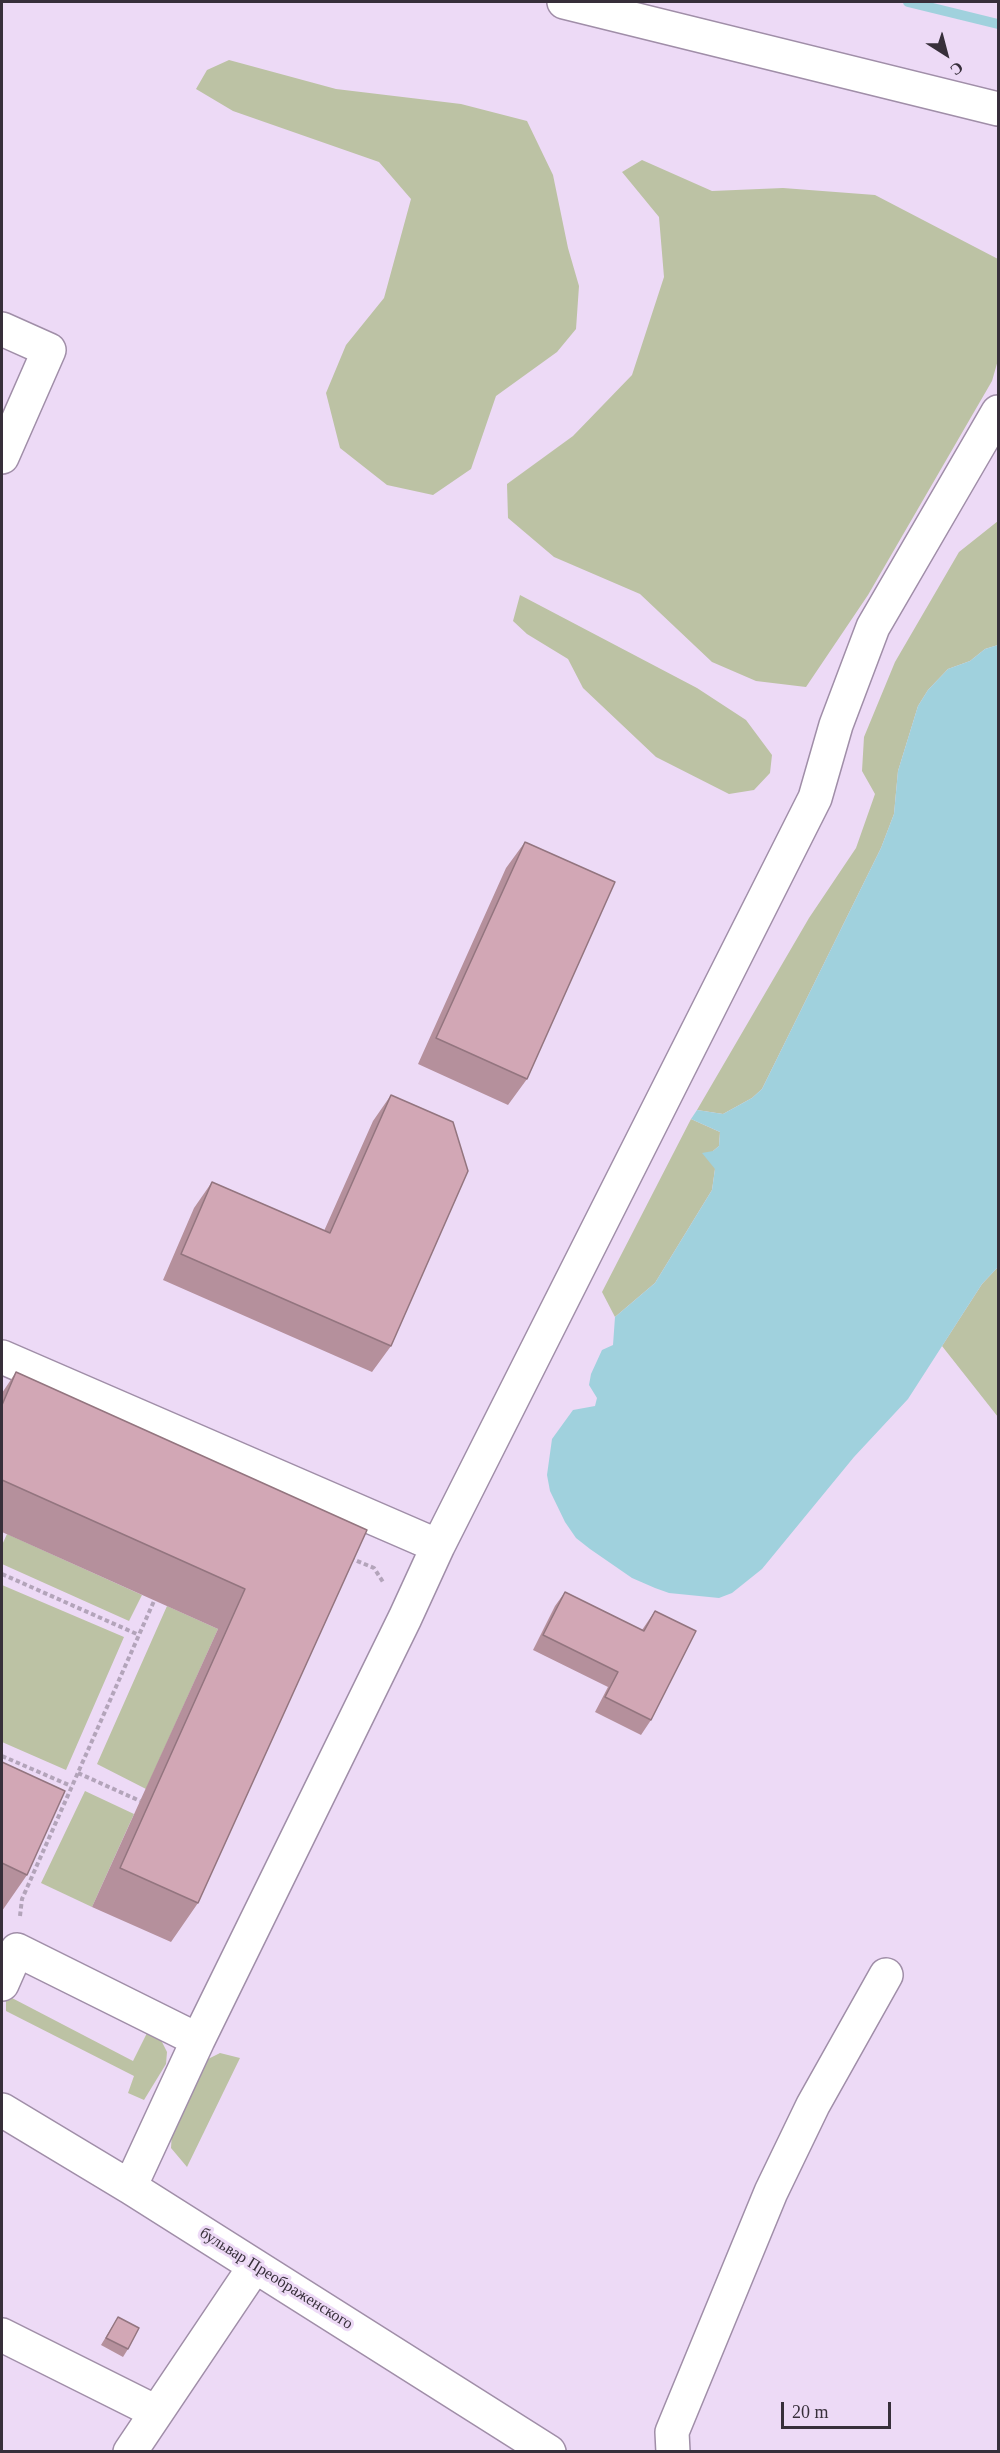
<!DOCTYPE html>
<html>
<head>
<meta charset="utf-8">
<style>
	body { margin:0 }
	#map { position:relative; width:1000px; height:2453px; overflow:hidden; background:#eddaf6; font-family:Georgia,serif }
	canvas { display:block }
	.frame { position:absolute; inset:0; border:3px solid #372f3a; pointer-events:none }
	.north { position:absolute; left:916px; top:24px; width:60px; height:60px; -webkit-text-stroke:4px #eddaf6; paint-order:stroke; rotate:144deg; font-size:16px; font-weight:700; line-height:24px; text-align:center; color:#372f3a }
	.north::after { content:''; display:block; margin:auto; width:21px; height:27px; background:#372f3a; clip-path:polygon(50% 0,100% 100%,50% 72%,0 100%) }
	.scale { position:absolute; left:781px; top:2402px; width:110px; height:27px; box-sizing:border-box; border:3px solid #372f3a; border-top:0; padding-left:8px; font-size:18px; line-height:21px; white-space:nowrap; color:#372f3a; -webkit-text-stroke:4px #eddaf6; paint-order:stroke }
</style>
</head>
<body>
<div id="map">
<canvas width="1000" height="2453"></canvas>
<div class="frame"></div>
<div class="north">С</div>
<div class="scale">20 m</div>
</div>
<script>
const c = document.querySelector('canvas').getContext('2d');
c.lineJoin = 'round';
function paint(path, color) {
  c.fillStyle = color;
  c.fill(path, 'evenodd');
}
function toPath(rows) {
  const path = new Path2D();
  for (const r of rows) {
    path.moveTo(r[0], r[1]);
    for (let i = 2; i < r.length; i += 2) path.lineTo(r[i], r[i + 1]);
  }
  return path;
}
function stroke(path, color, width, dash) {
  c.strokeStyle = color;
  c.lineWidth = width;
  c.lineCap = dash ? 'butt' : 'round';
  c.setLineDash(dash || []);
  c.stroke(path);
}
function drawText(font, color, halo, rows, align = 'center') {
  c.font = font + ' Georgia,serif';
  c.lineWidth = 6;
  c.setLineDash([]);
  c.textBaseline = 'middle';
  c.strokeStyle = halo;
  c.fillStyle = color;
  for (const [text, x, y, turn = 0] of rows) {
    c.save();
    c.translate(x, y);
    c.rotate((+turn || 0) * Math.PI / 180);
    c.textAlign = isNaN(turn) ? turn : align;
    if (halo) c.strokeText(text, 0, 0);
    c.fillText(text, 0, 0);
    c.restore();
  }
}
const green = toPath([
	[229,60,336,89,461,104,527,121,553,175,568,248,579,286,576,329,557,352,496,396,471,469,433,495,387,485,340,448,326,393,346,345,384,298,411,199,379,162,233,111,196,89,207,70],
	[642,160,712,191,783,188,875,195,998,259,998,360,992,381,868,595,806,687,756,681,712,662,640,594,554,557,508,518,507,484,573,436,632,375,664,277,659,217,622,172],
	[998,521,998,645,985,649,970,661,948,669,928,690,918,706,898,771,894,814,881,848,762,1089,752,1098,723,1114,697,1110,809,918,856,848,875,794,862,771,864,737,895,662,959,552],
	[520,595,697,688,746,720,772,755,770,773,754,790,729,794,656,757,583,688,568,659,527,634,513,621],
	[691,1119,720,1132,719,1146,713,1151,715,1169,712,1190,655,1283,615,1317,602,1292],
	[998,1267,998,1417,942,1346,982,1284],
	[7,1534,142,1595,129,1621,2,1564,2,1545],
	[2,1585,124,1637,66,1770,2,1742],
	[167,1606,218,1629,146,1789,97,1764],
	[85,1791,134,1814,92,1907,41,1883],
	[12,1998,133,2061,149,2029,159,2036,167,2052,166,2064,144,2100,128,2093,134,2076,6,2011,6,1999],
	[220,2053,240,2058,187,2167,171,2148,172,2131,206,2060]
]);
const water = toPath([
	[998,645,998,1267,982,1284,908,1399,854,1457,762,1569,732,1593,719,1598,669,1593,655,1588,632,1578,590,1549,576,1538,565,1522,550,1491,547,1475,552,1439,573,1410,595,1406,597,1398,589,1385,591,1374,602,1350,613,1345,615,1317,655,1283,712,1190,715,1169,702,1153,713,1151,719,1146,720,1132,691,1119,697,1110,723,1114,752,1098,762,1089,881,848,894,814,898,771,918,706,928,690,948,669,970,661,985,649]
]);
const stream = toPath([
	[908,2,998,24]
]);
const path = toPath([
	[350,1558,374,1568,383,1582],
	[2,1574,139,1635],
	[2,1756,71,1786],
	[78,1773,140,1801],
	[20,1916,22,1899,154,1601]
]);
const minor = toPath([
	[564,2,998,109],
	[2,329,49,350,2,457],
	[2,1357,438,1546],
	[2,1984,17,1950,198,2040],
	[2,2110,130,2187,549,2452],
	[130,2187,198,2040,405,1618,438,1546,815,798,836,725,873,627,998,412],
	[2,2335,156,2412],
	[130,2452,255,2266],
	[673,2452,672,2432,771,2192,813,2105,886,1975]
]);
const wall = toPath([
	[525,842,527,1079,508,1105,418,1064,506,868],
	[391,1095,391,1346,372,1372,163,1280,194,1208,212,1182,324,1231,373,1121],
	[16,1372,367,1530,198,1903,171,1942,92,1907,218,1629,2,1532,2,1393],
	[565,1592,642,1630,655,1611,651,1720,641,1735,595,1712,608,1687,533,1650,555,1606],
	[2,1762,27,1875,2,1911],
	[118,2317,128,2349,123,2357,101,2345]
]);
const building = toPath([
	[525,842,615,882,527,1079,436,1038,525,842],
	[391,1095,453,1122,468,1171,391,1346,181,1254,212,1182,330,1233,391,1095],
	[16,1372,367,1530,198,1903,120,1868,245,1589,2,1480,2,1405,16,1372],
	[565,1592,644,1631,655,1611,696,1631,651,1720,605,1697,618,1672,543,1635,565,1592],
	[2,1762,65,1791,27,1875,2,1863,2,1762],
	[118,2317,139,2328,128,2349,106,2338,118,2317]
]);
const streetNames = [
	["бульвар Преображенского",276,2279,32]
];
paint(green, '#bcc2a4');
paint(water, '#a0d1dd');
stroke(stream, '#a0d1dd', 10);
stroke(minor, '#a08ea8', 36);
stroke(path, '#b3a4ba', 4, [4.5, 3]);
stroke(minor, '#fff', 33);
paint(wall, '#b5909c');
paint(building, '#d2a7b5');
stroke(building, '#93757f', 1.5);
drawText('16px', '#372f3a', '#eddaf6', streetNames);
</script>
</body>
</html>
